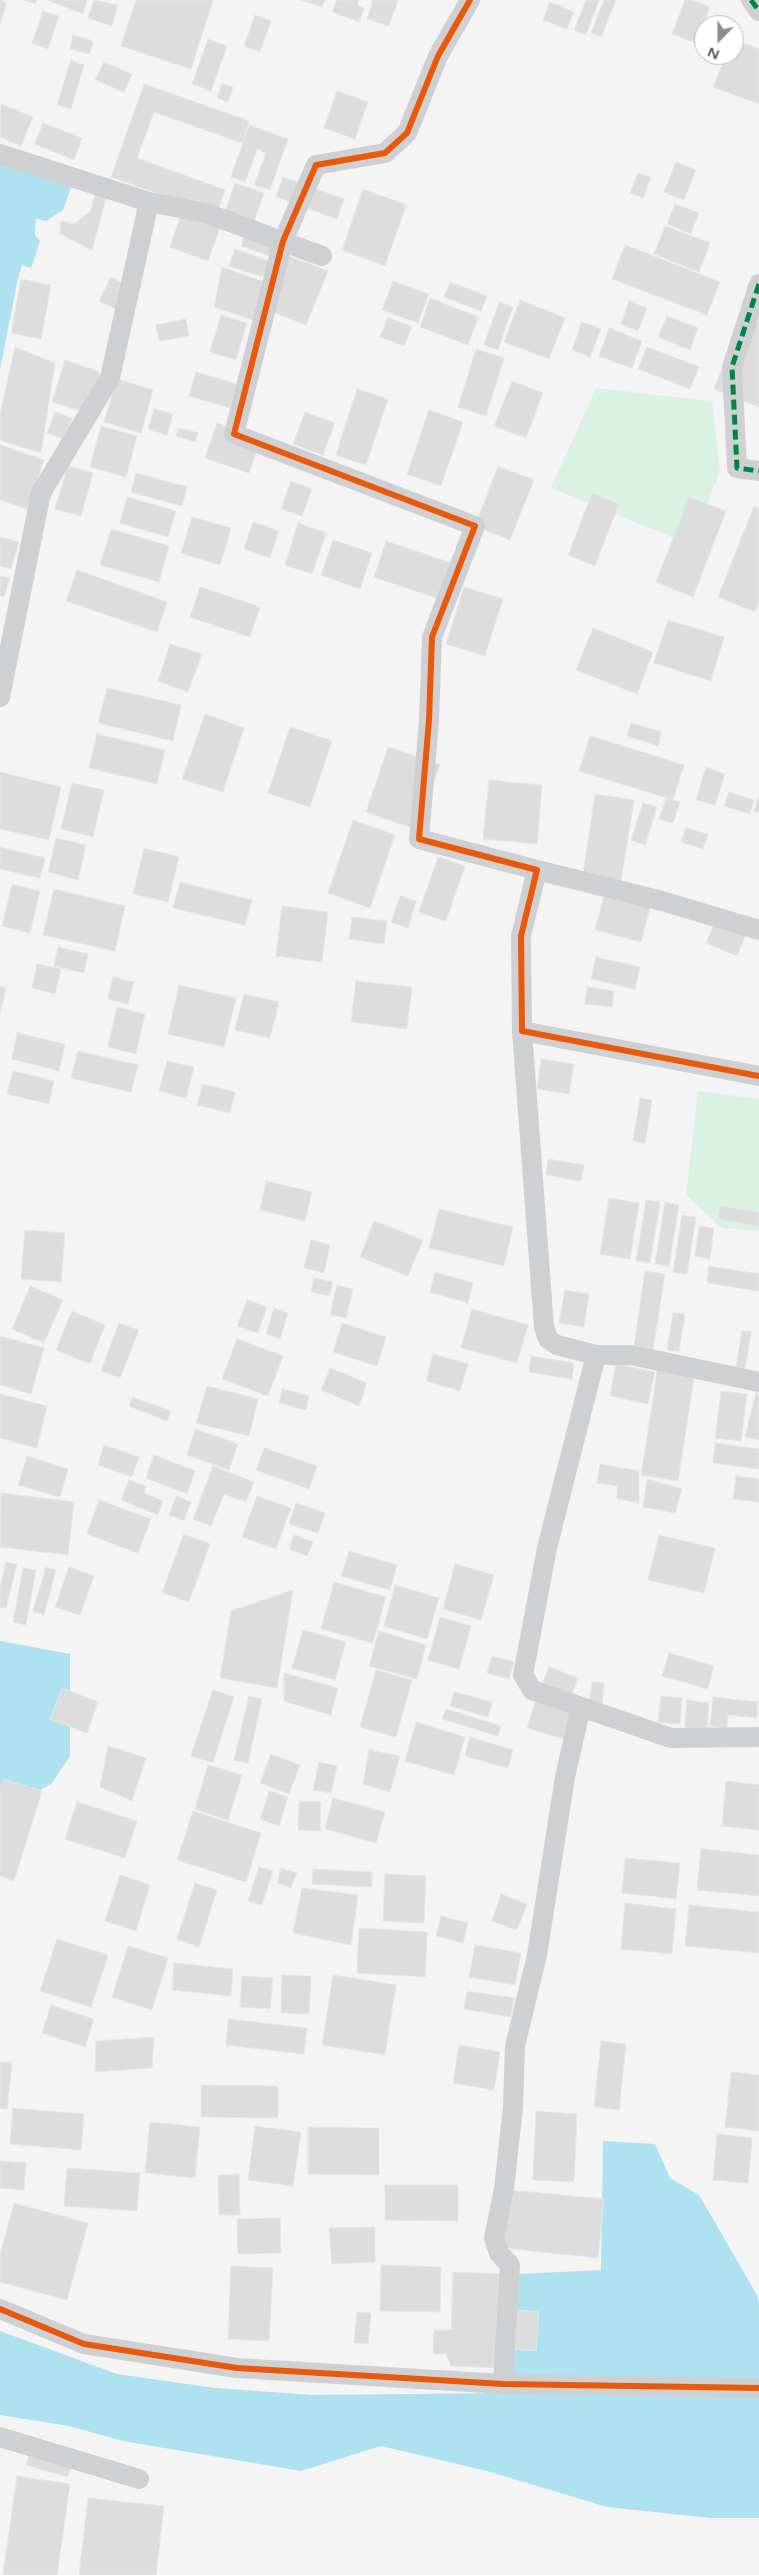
<!DOCTYPE html>
<html>
<head>
<meta charset="utf-8">
<style>
	body { margin:0 }
	#map { position:relative; width:759px; height:2575px; overflow:hidden; background:#f4f4f4; font-family:"Varela Round",sans-serif }
	canvas { display:block }
	.north { position:absolute; left:694px; top:15px; width:50px; height:50px; box-sizing:border-box; background:#fff; border:1px solid #b7bbc0; border-radius:50%; rotate:202deg; font-size:14px; font-weight:700; line-height:20px; text-align:center; color:#4a5661 }
	.north::after { content:''; display:block; margin:auto; width:18px; height:22px; background:#868d94; clip-path:polygon(50% 0,100% 100%,50% 72%,0 100%) }
</style>
</head>
<body>
<div id="map">
<canvas width="759" height="2575"></canvas>
<div class="north">N</div>
</div>
<script>
const c = document.querySelector('canvas').getContext('2d');
c.lineJoin = 'round';
function paint(path, color) {
  c.fillStyle = color;
  c.fill(path, 'evenodd');
}
function toPath(rows) {
  const path = new Path2D();
  for (const r of rows) {
    path.moveTo(r[0], r[1]);
    for (let i = 2; i < r.length; i += 2) path.lineTo(r[i], r[i + 1]);
  }
  return path;
}
function stroke(path, color, width, dash) {
  c.strokeStyle = color;
  c.lineWidth = width;
  c.lineCap = dash ? 'butt' : 'round';
  c.setLineDash(dash || []);
  c.stroke(path);
}
const green = toPath([
	[596,388,712,401,720,471,691,545,551,488],
	[698,1091,759,1099,759,1231,722,1228,686,1195]
]);
const water = toPath([
	[0,162,73,182,63,210,46,221,36,219,35,235,40,241,31,268,22,265,18,278,0,369],
	[0,1641,70,1654,70,1756,52,1783,0,1813],
	[603,2141,655,2144,670,2178,699,2195,757,2295,759,2303,759,2518,711,2518,607,2507,487,2471,381,2446,301,2471,123,2441,69,2426,0,2415,0,2331,117,2374,215,2388,312,2395,507,2393,519,2274,601,2270]
]);
const building = toPath([
	[0,0,7,3,0,25,0,0],
	[24,0,37,0,36,4,24,0],
	[47,0,87,0,83,14,47,0],
	[94,0,118,5,112,26,88,18,94,0],
	[136,0,213,0,191,69,121,46,136,0],
	[301,0,325,0,322,7,301,0],
	[337,0,359,0,357,5,364,8,359,22,332,12,337,0],
	[373,0,398,0,389,26,367,19,373,0],
	[586,0,599,0,586,35,574,30,586,0],
	[604,0,616,0,601,37,591,33,604,0],
	[685,0,692,0,710,7,696,43,672,34,685,0],
	[550,2,574,12,567,29,543,20,550,2],
	[43,11,59,16,48,49,32,43,43,11],
	[255,15,271,21,260,52,244,46,255,15],
	[73,35,93,41,90,54,70,49,73,35],
	[208,39,227,46,211,91,192,84,208,39],
	[734,40,759,49,759,104,713,87,726,55,734,55,734,40],
	[71,60,84,65,71,109,57,105,71,60],
	[104,62,132,74,124,92,95,80,104,62],
	[144,84,249,121,242,143,154,112,137,158,225,190,217,214,111,177,144,84],
	[222,84,233,87,228,102,217,98,222,84],
	[337,91,368,102,355,139,324,128,337,91],
	[1,104,33,117,21,146,0,137,1,104],
	[43,123,82,138,74,160,35,144,43,123],
	[249,125,288,139,270,190,254,185,266,153,257,149,245,182,231,177,249,125],
	[676,162,696,170,684,200,664,192,676,162],
	[638,173,651,177,643,198,630,193,638,173],
	[283,177,344,199,337,219,276,197,283,177],
	[235,183,264,193,254,222,225,212,235,183],
	[97,188,108,191,92,250,60,234,61,221,74,224,90,212,97,188],
	[363,189,406,205,385,266,342,250,363,189],
	[675,204,699,213,691,234,667,224,675,204],
	[182,211,221,225,208,261,170,247,182,211],
	[665,226,710,243,699,272,654,254,665,226],
	[247,229,284,240,276,258,241,246,247,229],
	[625,245,720,282,707,315,612,279,625,245],
	[235,249,277,264,270,279,229,266,235,249],
	[289,256,328,271,306,325,268,310,289,256],
	[222,267,268,283,255,321,214,307,222,267],
	[111,277,130,287,118,310,99,301,111,277],
	[21,279,51,285,41,339,11,333,21,279],
	[393,281,429,294,418,323,382,310,393,281],
	[450,282,487,296,481,311,444,297,450,282],
	[430,298,478,317,468,345,420,327,430,298],
	[520,300,565,318,549,359,504,342,520,300],
	[629,301,647,308,638,331,621,324,629,301],
	[499,302,513,307,498,350,484,345,499,302],
	[221,315,247,323,236,360,210,352,221,315],
	[667,316,698,328,690,350,658,337,667,316],
	[743,316,759,322,759,407,714,389,743,316],
	[388,317,412,327,404,346,380,337,388,317],
	[186,319,189,336,159,341,156,325,186,319],
	[582,322,601,329,590,357,572,350,582,322],
	[609,328,642,341,632,368,599,356,609,328],
	[15,347,55,363,41,453,0,440,0,414,15,347],
	[647,347,699,367,690,389,638,369,647,347],
	[476,349,504,358,486,416,458,407,476,349],
	[65,360,100,372,87,413,52,402,65,360],
	[196,372,237,384,230,408,189,396,196,372],
	[117,379,153,390,141,433,104,422,117,379],
	[512,381,543,393,526,438,494,426,512,381],
	[357,389,388,399,366,465,336,455,357,389],
	[154,409,173,414,167,435,148,429,154,409],
	[429,410,463,422,441,486,407,474,429,410],
	[55,412,72,418,64,439,47,433,55,412],
	[305,412,335,423,323,455,293,444,305,412],
	[217,423,261,438,249,473,205,458,217,423],
	[101,426,137,436,126,477,90,467,101,426],
	[179,428,198,433,195,442,176,436,179,428],
	[0,445,44,460,27,509,0,500,0,445],
	[68,466,93,473,81,516,55,509,68,466],
	[498,466,534,480,510,540,475,526,498,466],
	[136,473,187,487,182,506,131,492,136,473],
	[291,481,312,489,302,516,281,509,291,481],
	[592,493,619,504,595,566,568,555,592,493],
	[127,497,176,511,168,537,120,523,127,497],
	[689,497,726,511,693,597,656,582,689,497],
	[754,506,759,508,759,601,755,612,718,597,754,506],
	[192,517,231,528,220,565,181,553,192,517],
	[253,522,279,531,270,558,244,549,253,522],
	[298,523,326,533,312,574,285,565,298,523],
	[111,529,169,546,159,582,100,565,111,529],
	[0,537,19,542,11,569,0,566,0,537],
	[333,540,372,553,360,589,321,575,333,540],
	[386,541,454,564,442,600,374,577,386,541],
	[77,570,167,602,157,632,66,601,77,570],
	[0,576,10,578,4,597,0,596,0,576],
	[200,587,260,607,250,637,190,617,200,587],
	[464,587,503,599,485,656,446,644,464,587],
	[668,620,724,637,711,681,654,663,668,620],
	[593,628,653,652,637,694,576,670,593,628],
	[170,644,202,654,188,692,158,681,170,644],
	[107,688,181,705,173,741,98,723,107,688],
	[205,714,244,728,223,792,182,779,205,714],
	[631,723,662,732,658,746,627,736,631,723],
	[290,727,332,741,310,807,268,793,290,727],
	[97,734,165,750,157,784,89,768,97,734],
	[590,736,684,765,673,800,579,771,590,736],
	[388,747,440,764,418,830,366,812,388,747],
	[706,767,725,774,715,805,696,800,706,767],
	[0,772,61,787,49,840,0,829,0,772],
	[489,780,542,785,537,844,483,839,489,780],
	[72,783,104,790,93,837,61,829,72,783],
	[729,792,754,800,750,814,724,806,729,792],
	[595,794,634,800,620,887,582,881,595,794],
	[758,797,759,797,759,813,754,812,758,797],
	[666,798,680,802,673,823,659,819,666,798],
	[643,803,657,807,645,845,631,840,643,803],
	[353,820,395,835,370,908,328,893,353,820],
	[686,828,708,834,703,849,681,842,686,828],
	[56,838,86,845,78,880,48,872,56,838],
	[0,847,45,858,40,878,0,869,0,847],
	[144,848,179,857,168,902,133,894,144,848],
	[438,857,465,866,446,921,419,912,438,857],
	[180,882,252,900,245,925,173,908,180,882],
	[12,884,40,891,30,933,2,926,12,884],
	[54,889,125,906,115,951,43,935,54,889],
	[605,892,651,904,641,942,595,930,605,892],
	[400,896,416,901,408,928,391,922,400,896],
	[282,906,328,912,322,962,276,956,282,906],
	[720,910,751,923,737,956,706,943,720,910],
	[352,917,387,921,384,944,349,939,352,917],
	[58,947,88,954,84,973,54,966,58,947],
	[596,957,640,967,635,989,591,979,596,957],
	[37,964,61,969,55,994,32,988,37,964],
	[113,977,134,982,128,1004,108,999,113,977],
	[356,981,412,987,407,1029,351,1022,356,981],
	[179,985,236,998,224,1047,168,1034,179,985],
	[0,986,6,988,0,1014,0,986],
	[587,987,614,991,612,1007,585,1004,587,987],
	[244,994,279,1002,270,1038,235,1030,244,994],
	[117,1007,145,1014,136,1054,108,1047,117,1007],
	[17,1033,65,1044,59,1071,12,1059,17,1033],
	[78,1051,138,1065,131,1092,71,1078,78,1051],
	[541,1059,574,1064,569,1094,537,1089,541,1059],
	[167,1061,194,1067,186,1098,159,1091,167,1061],
	[13,1071,54,1081,49,1104,7,1094,13,1071],
	[203,1084,235,1092,230,1113,197,1105,203,1084],
	[640,1098,652,1100,645,1144,633,1141,640,1098],
	[548,1159,584,1165,581,1181,546,1175,548,1159],
	[266,1181,312,1192,305,1221,260,1210,266,1181],
	[609,1198,639,1203,630,1259,600,1254,609,1198],
	[646,1200,660,1202,650,1263,636,1261,646,1200],
	[665,1202,679,1205,669,1266,655,1264,665,1202],
	[720,1206,759,1212,759,1226,718,1219,720,1206],
	[439,1209,513,1227,504,1266,429,1248,439,1209],
	[682,1215,696,1217,687,1274,673,1272,682,1215],
	[374,1221,423,1240,408,1276,360,1257,374,1221],
	[699,1226,714,1228,710,1259,695,1256,699,1226],
	[25,1230,65,1233,61,1282,21,1279,25,1230],
	[311,1240,330,1245,324,1273,304,1268,311,1240],
	[709,1266,759,1274,759,1291,707,1283,709,1266],
	[645,1271,665,1274,653,1350,634,1347,645,1271],
	[435,1272,473,1283,468,1303,430,1292,435,1272],
	[314,1278,333,1282,329,1296,311,1292,314,1278],
	[337,1285,353,1289,346,1318,330,1315,337,1285],
	[30,1286,63,1300,44,1343,12,1329,30,1286],
	[565,1290,589,1294,584,1327,559,1323,565,1290],
	[247,1300,267,1307,258,1333,237,1326,247,1300],
	[274,1308,288,1313,280,1339,266,1334,274,1308],
	[472,1309,528,1325,517,1363,461,1348,472,1309],
	[72,1311,105,1325,90,1364,56,1350,72,1311],
	[673,1312,685,1314,679,1352,667,1350,673,1312],
	[119,1323,139,1330,120,1378,101,1371,119,1323],
	[342,1323,386,1337,377,1366,333,1352,342,1323],
	[742,1331,751,1332,745,1369,736,1367,742,1331],
	[0,1336,44,1348,31,1394,0,1385,0,1336],
	[237,1339,283,1356,268,1396,222,1379,237,1339],
	[433,1354,468,1364,460,1391,426,1381,433,1354],
	[531,1356,574,1363,572,1379,529,1372,531,1356],
	[616,1364,655,1372,648,1404,610,1396,616,1364],
	[658,1366,695,1372,678,1481,641,1475,658,1366],
	[330,1368,367,1383,359,1406,321,1390,330,1368],
	[207,1386,258,1399,249,1436,196,1423,207,1386],
	[282,1389,309,1396,306,1410,279,1403,282,1389],
	[721,1391,747,1394,741,1441,715,1438,721,1391],
	[756,1393,759,1394,759,1440,745,1437,756,1393],
	[0,1394,47,1406,37,1448,0,1438,0,1394],
	[132,1397,171,1411,167,1421,129,1406,132,1397],
	[195,1429,238,1444,229,1470,187,1455,195,1429],
	[715,1443,759,1449,759,1469,713,1463,715,1443],
	[104,1445,139,1457,132,1477,98,1465,104,1445],
	[264,1448,317,1466,309,1489,256,1470,264,1448],
	[154,1455,195,1471,187,1494,146,1478,154,1455],
	[27,1456,68,1469,60,1497,18,1485,27,1456],
	[600,1464,639,1471,639,1503,617,1499,617,1486,597,1483,600,1464],
	[213,1466,254,1482,246,1502,224,1494,211,1526,193,1519,213,1466],
	[736,1476,759,1479,759,1502,733,1499,736,1476],
	[647,1479,682,1489,675,1513,643,1507,647,1479],
	[129,1480,146,1486,144,1493,163,1501,158,1515,121,1500,129,1480],
	[1,1493,74,1502,68,1555,0,1547,1,1493],
	[176,1496,191,1502,184,1520,169,1515,176,1496],
	[257,1496,291,1508,276,1549,242,1537,257,1496],
	[99,1500,151,1519,138,1553,87,1534,99,1500],
	[296,1503,325,1513,318,1533,289,1524,296,1503],
	[184,1534,210,1544,189,1602,162,1592,184,1534],
	[294,1535,313,1542,307,1556,289,1549,294,1535],
	[659,1535,715,1548,704,1593,648,1580,659,1535],
	[349,1551,397,1565,390,1590,341,1576,349,1551],
	[6,1562,17,1564,6,1608,0,1607,0,1587,6,1562],
	[455,1564,494,1575,481,1620,443,1609,455,1564],
	[46,1567,56,1570,44,1615,33,1611,46,1567],
	[69,1567,94,1576,80,1615,55,1607,69,1567],
	[23,1568,36,1570,26,1625,13,1622,23,1568],
	[334,1582,386,1597,373,1643,321,1629,334,1582],
	[395,1585,439,1598,427,1639,384,1626,395,1585],
	[293,1590,277,1688,220,1678,231,1611,293,1590],
	[440,1617,471,1626,459,1669,428,1660,440,1617],
	[303,1630,346,1642,335,1680,292,1668,303,1630],
	[379,1631,426,1645,417,1679,369,1666,379,1631],
	[669,1653,714,1666,708,1689,662,1676,669,1653],
	[492,1656,514,1662,509,1679,487,1673,492,1656],
	[549,1667,578,1678,571,1697,542,1686,549,1667],
	[376,1670,412,1680,396,1737,360,1727,376,1670],
	[284,1673,338,1688,331,1715,284,1701,284,1673],
	[592,1682,604,1683,602,1709,589,1707,592,1682],
	[62,1688,98,1702,87,1733,50,1719,62,1688],
	[213,1690,234,1697,213,1763,191,1756,213,1690],
	[454,1692,492,1702,488,1717,450,1706,454,1692],
	[249,1696,262,1699,248,1763,234,1760,249,1696],
	[661,1696,682,1698,680,1724,658,1722,661,1696],
	[713,1697,758,1702,757,1718,728,1715,727,1728,710,1726,713,1697],
	[536,1699,573,1710,564,1739,527,1728,536,1699],
	[687,1700,709,1703,707,1729,685,1727,687,1700],
	[446,1709,501,1726,498,1736,442,1719,446,1709],
	[416,1722,465,1737,454,1775,405,1761,416,1722],
	[470,1737,513,1750,508,1768,465,1756,470,1737],
	[108,1746,146,1758,132,1801,100,1787,108,1746],
	[369,1750,400,1756,390,1792,363,1784,369,1750],
	[271,1754,300,1765,289,1794,260,1783,271,1754],
	[319,1762,337,1766,331,1793,313,1790,319,1762],
	[208,1765,242,1775,228,1820,195,1809,208,1765],
	[4,1779,42,1791,14,1881,0,1876,0,1790,4,1779],
	[726,1781,759,1785,759,1830,722,1826,726,1781],
	[269,1791,288,1797,279,1826,260,1819,269,1791],
	[333,1798,385,1812,376,1843,325,1829,333,1798],
	[299,1801,321,1802,320,1831,298,1830,299,1801],
	[77,1802,137,1821,125,1858,65,1839,77,1802],
	[193,1811,261,1833,246,1882,177,1860,193,1811],
	[701,1849,759,1855,759,1896,697,1890,701,1849],
	[625,1858,680,1863,676,1899,622,1893,625,1858],
	[259,1867,273,1871,262,1905,248,1901,259,1867],
	[281,1868,297,1873,291,1888,277,1883,281,1868],
	[313,1869,372,1872,372,1887,312,1884,313,1869],
	[385,1874,426,1876,424,1923,383,1921,385,1874],
	[120,1875,150,1885,136,1931,105,1921,120,1875],
	[195,1883,217,1890,199,1947,177,1939,195,1883],
	[302,1888,358,1895,351,1945,293,1933,302,1888],
	[501,1894,527,1904,517,1930,492,1921,501,1894],
	[625,1903,676,1909,672,1954,621,1949,625,1903],
	[689,1905,759,1912,759,1953,685,1946,689,1905],
	[441,1916,468,1923,463,1943,436,1936,441,1916],
	[359,1928,427,1932,425,1977,357,1973,359,1928],
	[57,1939,108,1955,91,2007,40,1991,57,1939],
	[475,1945,521,1953,515,1985,469,1977,475,1945],
	[128,1946,168,1958,152,2010,112,1997,128,1946],
	[174,1963,233,1969,231,1996,172,1990,174,1963],
	[282,1975,311,1976,309,2014,281,2013,282,1975],
	[333,1975,396,1985,385,2055,322,2045,333,1975],
	[242,1976,273,1978,270,2009,240,2007,242,1976],
	[467,1991,514,1998,511,2017,464,2009,467,1991],
	[51,2005,94,2019,85,2047,42,2033,51,2005],
	[228,2019,307,2028,304,2054,226,2045,228,2019],
	[154,2037,152,2068,95,2072,96,2041,154,2037],
	[601,2041,626,2044,619,2110,594,2107,601,2041],
	[459,2045,500,2052,494,2090,453,2083,459,2045],
	[0,2062,12,2063,7,2109,0,2108,0,2062],
	[731,2072,759,2075,759,2131,725,2127,731,2072],
	[201,2085,278,2086,278,2118,201,2117,201,2085],
	[13,2108,84,2114,81,2150,10,2144,13,2108],
	[536,2111,577,2114,574,2182,533,2180,536,2111],
	[150,2122,200,2127,195,2178,145,2173,150,2122],
	[255,2126,301,2132,293,2186,248,2180,255,2126],
	[308,2127,379,2128,379,2175,308,2174,308,2127],
	[717,2134,752,2138,748,2183,713,2180,717,2134],
	[0,2161,26,2163,24,2190,0,2188,0,2161],
	[67,2168,140,2173,137,2211,64,2206,67,2168],
	[239,2174,240,2215,219,2215,218,2175,239,2174],
	[385,2185,458,2185,458,2221,385,2220,385,2185],
	[509,2190,604,2199,598,2258,503,2248,509,2190],
	[14,2203,88,2223,67,2300,0,2282,0,2255,14,2203],
	[280,2218,281,2253,238,2254,237,2219,280,2218],
	[375,2227,375,2262,332,2264,329,2228,375,2227],
	[381,2265,441,2267,440,2312,380,2311,381,2265],
	[231,2266,273,2268,269,2341,228,2339,231,2266],
	[453,2272,506,2274,502,2368,451,2366,446,2354,433,2354,434,2330,451,2330,453,2272],
	[518,2310,539,2312,536,2351,515,2349,518,2310],
	[357,2312,371,2313,368,2344,354,2343,357,2312],
	[33,2442,74,2453,68,2477,26,2465,33,2442],
	[17,2476,70,2484,57,2575,3,2575,17,2476],
	[88,2498,164,2506,156,2575,79,2575,88,2498]
]);
const minor = toPath([
	[470,0,438,56,407,133,385,153,316,165,283,241,234,434,475,526,432,637,429,720,419,839,537,870,521,936,522,1031,759,1076],
	[751,0,759,11],
	[0,154,149,202,110,378,41,493,0,697],
	[149,202,206,213,322,256],
	[759,284,732,367,737,468,759,471],
	[537,870,662,901,759,930],
	[522,1031,544,1327,548,1339,557,1345,596,1355],
	[759,1382,631,1355,596,1355,547,1548,523,1675,532,1690,671,1738,759,1737],
	[0,2309,84,2344,237,2368,503,2384,759,2388],
	[503,2384,510,2265,499,2253,494,2238,504,2189,513,2107,515,2046,537,1955,565,1777,581,1707],
	[0,2437,139,2479]
]);
const quiet = toPath([
	[751,0,759,11],
	[759,284,732,367,737,468,759,471]
]);
const cycleway = toPath([
	[470,0,438,56,407,133,385,153,316,165,283,241,234,434,475,526,432,637,429,720,419,839,537,870,521,936,522,1031,759,1076],
	[0,2309,84,2344,237,2368,503,2384,759,2388]
]);
paint(green, '#d9f2e3');
paint(water, '#aee2f0');
paint(building, '#ddddde');
stroke(building, '#e5e6e7', 1);
stroke(minor, '#ced0d2', 20);
stroke(quiet, '#00873e', 5, [10, 5]);
stroke(cycleway, '#e8590c', 6);
</script>
</body>
</html>
